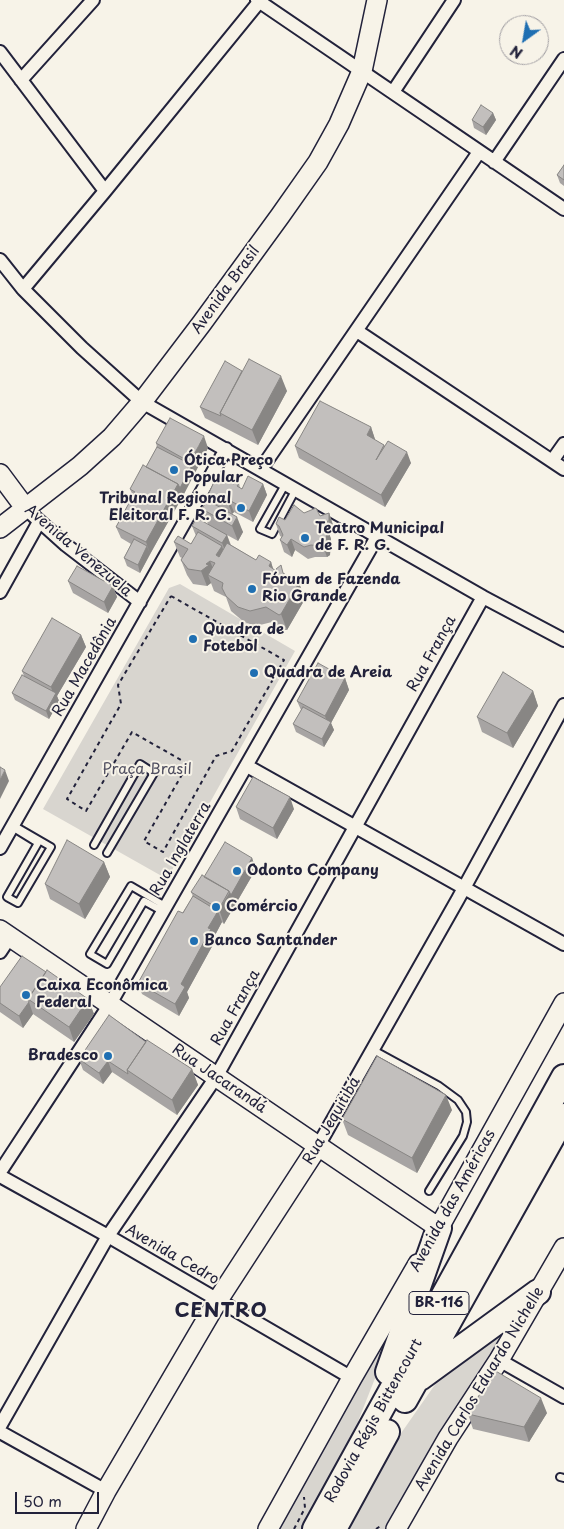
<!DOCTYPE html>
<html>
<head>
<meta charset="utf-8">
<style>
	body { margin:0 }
	#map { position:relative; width:564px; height:1529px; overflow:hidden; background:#f7f3e8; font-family:"Playpen Sans",sans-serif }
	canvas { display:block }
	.north { position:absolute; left:499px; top:15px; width:50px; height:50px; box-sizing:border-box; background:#f7f3e8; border:1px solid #a29fa3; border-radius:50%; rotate:212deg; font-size:14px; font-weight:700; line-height:20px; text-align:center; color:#22223b }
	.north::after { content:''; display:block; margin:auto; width:18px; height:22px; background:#1f6fb2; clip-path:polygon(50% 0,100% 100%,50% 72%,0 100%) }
	.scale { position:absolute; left:15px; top:1492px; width:84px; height:22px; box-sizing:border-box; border:2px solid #22223b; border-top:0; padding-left:6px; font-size:15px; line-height:18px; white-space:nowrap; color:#22223b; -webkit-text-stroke:4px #f7f3e8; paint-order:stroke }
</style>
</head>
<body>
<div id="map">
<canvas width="564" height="1529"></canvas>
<div class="north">N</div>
<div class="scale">50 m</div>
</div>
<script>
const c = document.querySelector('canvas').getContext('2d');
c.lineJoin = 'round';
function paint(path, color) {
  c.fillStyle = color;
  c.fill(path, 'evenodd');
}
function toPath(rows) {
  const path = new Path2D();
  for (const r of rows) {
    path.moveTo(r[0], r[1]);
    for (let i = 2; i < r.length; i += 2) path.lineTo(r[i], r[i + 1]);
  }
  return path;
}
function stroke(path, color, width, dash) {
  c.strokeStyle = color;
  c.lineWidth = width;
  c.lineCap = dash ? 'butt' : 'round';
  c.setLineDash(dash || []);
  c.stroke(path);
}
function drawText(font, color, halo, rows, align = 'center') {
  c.font = font + ' "Playpen Sans",sans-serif';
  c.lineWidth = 4;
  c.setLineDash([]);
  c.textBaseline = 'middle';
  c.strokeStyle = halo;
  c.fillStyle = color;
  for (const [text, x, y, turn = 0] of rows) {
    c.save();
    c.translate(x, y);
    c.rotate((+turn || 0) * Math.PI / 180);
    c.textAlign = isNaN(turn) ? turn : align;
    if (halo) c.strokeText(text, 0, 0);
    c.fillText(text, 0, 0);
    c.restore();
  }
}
const green = toPath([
	[180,584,295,651,167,879,43,809,169,588],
	[523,1310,392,1529,347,1529,390,1449,455,1356],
	[398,1320,355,1429,301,1529,276,1529,358,1382]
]);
const path = toPath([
	[171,596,284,660,232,751,216,756,163,852,144,841,188,764,132,732,86,811,67,799,121,704,118,685,171,596],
	[294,1529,305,1508,304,1497],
	[376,1529,382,1525]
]);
const lane = toPath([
	[286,483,260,529,272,534,296,489],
	[12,827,38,843,7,897,18,903,51,847,13,825],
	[94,845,140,764,154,773,107,853],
	[164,912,144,901,107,964,90,954,131,886,167,907],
	[373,1050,439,1086,458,1100,466,1112,467,1122,463,1136,429,1191],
	[560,1477,564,1478]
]);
const street = toPath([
	[257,0,564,209],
	[0,52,105,191],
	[21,80,93,0],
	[393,92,454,0],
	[494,162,564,59],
	[0,260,23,289,82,348,142,402,483,597,564,640],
	[23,289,105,191,259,2],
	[357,331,564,469],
	[552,461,564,444],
	[261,469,479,152],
	[26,509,66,545,140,602],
	[0,592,39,522],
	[247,766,564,944],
	[0,848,226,449],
	[0,952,10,937],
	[318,1146,458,899,564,705],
	[0,1172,110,1004,378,535],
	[0,1176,108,1236,352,1378],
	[499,1360,564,1397],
	[0,1426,108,1236,216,1077,483,597],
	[0,1432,106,1491]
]);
const secondary = toPath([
	[0,474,26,509],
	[0,528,80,466,112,437,142,402,202,323,280,216,318,162,339,124,362,71,377,0],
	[0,930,439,1228],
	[432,1240,564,1003],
	[86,1529,106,1491,218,1300,318,1146],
	[268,1529,352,1378,418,1264],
	[396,1529,448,1438,499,1360,564,1248]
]);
const highway = toPath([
	[388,1372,439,1228],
	[420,1378,538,1292],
	[405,1400,564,1116],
	[315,1529,564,1077],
	[334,1529,387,1432]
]);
const wall = toPath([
	[493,113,496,120,486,135,474,128,472,120],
	[564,165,564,186,560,183,557,175],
	[242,371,287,391,258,445,225,428,205,418,200,407],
	[371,427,375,440,384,445,385,446,411,463,385,507,299,458,295,446],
	[156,443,208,448,140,573,127,566,124,558,131,544,121,538,116,527,133,496,130,489,146,467,157,447],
	[239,483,240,488,242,489,263,484,267,495,253,522,234,512,232,514,243,532,238,541,227,535,231,545,256,560,271,562,273,569,278,572,276,569,299,583,305,599,287,630,284,630,272,622,256,626,244,622,231,611,226,597,214,591,211,583,207,586,193,584,187,575,181,560,182,558,180,557,174,542,191,544,196,536,192,526,208,524,202,509,213,504,209,493,234,484],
	[304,513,320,516,329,513,333,525,334,533,329,533,331,539,330,555,327,557,315,557,308,559,295,550,292,557,284,552,280,540,282,537,280,536,276,524],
	[68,581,113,586,117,597,108,613,73,593],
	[81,635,86,647,57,696,59,701,49,719,15,700,12,693,24,676,22,671],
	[345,678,349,690,331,723,334,730,324,747,296,732,293,724,301,710,297,701],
	[533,691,538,706,513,748,482,732,477,717],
	[236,807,294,809,277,839,240,819],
	[252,858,256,869,224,924,222,922,214,937,215,941,187,992,189,998,179,1016,142,994,138,983,193,896,191,892,204,877],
	[104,862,110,877,85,919,50,899,45,884],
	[46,972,88,999,94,1014,74,1042,33,1014,23,1028,0,1012,0,987],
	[146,1042,192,1069,198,1085,177,1115,112,1072,103,1084,83,1070,79,1059],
	[452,1110,417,1173,348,1135,342,1119],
	[547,1413,529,1442,473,1429,468,1414]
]);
const shadedWall = toPath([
	[493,113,496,120,486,135,483,127],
	[281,376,287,391,258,445,252,430],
	[371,427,375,439,371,447,367,435],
	[204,436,208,448,183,496,150,554,146,542,178,484,192,465,190,462],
	[407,452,411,463,385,507,381,495],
	[263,484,267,495,253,522,249,511],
	[229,500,234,512,232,514,228,503],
	[329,513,333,525,334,533,329,521],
	[237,517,243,532,238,541,232,526],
	[327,527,331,539,330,555,327,557,323,546],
	[227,535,232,550,228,558,222,543],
	[291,539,295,550,292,557,287,545],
	[147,546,150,554,140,573,138,565],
	[222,546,227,561,216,555],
	[210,561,216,576,208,575,211,583,207,586,201,571,206,564],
	[271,562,276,578,269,566],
	[299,583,305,599,287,630,281,614],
	[113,586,117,597,108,613,104,602],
	[81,635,86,647,57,696,59,701,49,719,46,711,54,697,51,687],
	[345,678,349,690,331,723,334,730,324,747,322,739,328,726,325,716],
	[533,691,538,706,513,748,507,733],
	[5,770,9,781,0,799,0,780],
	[290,797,294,809,277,839,273,828],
	[252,858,256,869,224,924,219,909],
	[104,862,110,877,85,919,79,904],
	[218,911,222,922,214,937,215,941,187,992,189,998,179,1016,175,1004,181,984,208,928],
	[88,999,94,1014,74,1042,69,1027],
	[29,1002,33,1014,23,1028,19,1016],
	[108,1061,112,1072,103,1084,99,1073],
	[192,1069,198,1085,177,1115,172,1100],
	[446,1095,452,1110,417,1173,412,1158],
	[541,1398,547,1413,529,1442,524,1427]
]);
const building = toPath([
	[481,105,493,113,483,127,472,120,481,105],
	[564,165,564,180,557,175,564,165],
	[249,359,281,376,252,430,220,413,249,359],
	[225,361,242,371,220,413,221,416,200,407,225,361],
	[320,401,371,427,367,435,384,445,376,460,388,441,407,452,381,495,295,446,320,401],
	[170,418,204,436,190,462,156,443,170,418],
	[157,447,192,465,180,488,178,484,146,467,157,447],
	[143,465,178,484,146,542,116,527,135,492,130,489,143,465],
	[217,475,234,484,235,481,239,483,237,486,242,489,248,476,263,484,249,511,229,500,228,503,209,493,217,475],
	[207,500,237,517,232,526,202,509,207,500],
	[294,505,304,513,316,508,320,516,329,513,329,521,322,522,322,526,327,527,326,543,323,546,311,545,304,547,291,539,287,545,280,540,283,535,279,526,276,524,279,517,285,520,294,505],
	[197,518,227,535,222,543,192,526,197,518],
	[198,532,222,546,216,555,219,557,227,543,256,560,259,555,271,562,269,566,279,573,276,569,281,565,283,573,299,583,281,614,279,615,266,607,250,611,238,607,226,596,222,588,223,583,208,575,215,563,210,561,206,564,209,565,201,571,188,569,181,560,188,549,174,542,178,536,191,544,198,532],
	[134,539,147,546,138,565,124,558,134,539],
	[77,566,113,586,104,602,68,581,77,566],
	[52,618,81,635,51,687,22,671,52,618],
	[318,663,345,678,325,716,297,701,318,663],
	[503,672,533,691,507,733,477,717,503,672],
	[22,675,56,693,46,711,12,693,22,675],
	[303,707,331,722,322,739,293,724,303,707],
	[0,767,5,770,0,780,0,767],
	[253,777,290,797,273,828,236,807,253,777],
	[67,840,104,862,79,904,45,884,67,840],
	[225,842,252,858,231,895,229,891,204,877,225,842],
	[202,875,229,891,219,909,191,892,202,875],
	[193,896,218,911,208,928,211,929,181,984,185,987,175,1004,138,983,178,911,183,913,193,896],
	[22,956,46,972,28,999,29,1002,19,1016,0,1003,0,987,22,956],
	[47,970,88,999,69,1027,28,999,47,970],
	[109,1015,146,1042,127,1070,128,1074,108,1061,99,1073,79,1059,109,1015],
	[147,1040,192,1069,172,1100,127,1070,147,1040],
	[377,1056,446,1095,412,1158,342,1119,377,1056],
	[494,1370,541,1398,524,1427,468,1414,494,1370]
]);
const markers = [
	[174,470,5,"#1f6fb2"],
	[241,508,5,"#1f6fb2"],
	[305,538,5,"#1f6fb2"],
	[252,589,5,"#1f6fb2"],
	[193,639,5,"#1f6fb2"],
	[254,673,5,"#1f6fb2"],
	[237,871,5,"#1f6fb2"],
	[216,907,5,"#1f6fb2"],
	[194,941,5,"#1f6fb2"],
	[26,995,5,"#1f6fb2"],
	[108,1056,5,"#1f6fb2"]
];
const shields = [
	[439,1303,60]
];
const shieldNames = [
	["BR-116",439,1303]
];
const streetNames = [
	["Avenida Brasil",226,290,-54],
	["Avenida Venezuela",78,551,40],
	["Rua França",432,654,-61],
	["Rua Macedônia",85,667,-60],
	["Rua Inglaterra",181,849,-60],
	["Rua França",236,1008,-61],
	["Rua Jacarandá",219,1079,34],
	["Rua Jequitibá",332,1121,-60],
	["Avenida das Américas",453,1201,-61],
	["Avenida Cedro",172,1255,30],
	["Avenida Carlos Eduardo Nichelle",480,1389,-59],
	["Rodovia Régis Bittencourt",374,1421,-61]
];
const poiNames = [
	["Ótica Preço",184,461],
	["Popular",184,478],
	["Tribunal Regional",231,499,"right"],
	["Eleitoral F. R. G.",231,516,"right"],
	["Teatro Municipal",315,529],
	["de F. R. G.",315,546],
	["Fórum de Fazenda",262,580],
	["Rio Grande",262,597],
	["Quadra de",203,630],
	["Fotebol",203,647],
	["Quadra de Areia",264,673],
	["Odonto Company",247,871],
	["Comércio",226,907],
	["Banco Santander",204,941],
	["Caixa Econômica",36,986],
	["Federal",36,1003],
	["Bradesco",98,1056,"right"]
];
const parkNames = [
	["Praça Brasil",147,770]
];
const districtNames = [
	["CENTRO",221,1311]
];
paint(green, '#d8d5cf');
stroke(lane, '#22223b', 10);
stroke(street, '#22223b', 16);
stroke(secondary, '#22223b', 22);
stroke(highway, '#22223b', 28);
stroke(path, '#22223b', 2, [4, 4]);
stroke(lane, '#f7f3e8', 6);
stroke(street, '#f7f3e8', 12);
stroke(secondary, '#f7f3e8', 19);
stroke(highway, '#f7f3e8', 24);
paint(wall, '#a7a4a3');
paint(shadedWall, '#888684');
paint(building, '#c2bfbd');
stroke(building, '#888684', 1);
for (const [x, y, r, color] of markers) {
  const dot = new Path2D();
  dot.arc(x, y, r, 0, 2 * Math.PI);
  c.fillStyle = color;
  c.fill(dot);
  stroke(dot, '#f7f3e8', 2);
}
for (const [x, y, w] of shields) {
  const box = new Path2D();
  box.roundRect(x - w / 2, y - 11.5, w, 23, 4);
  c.fillStyle = '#f7f3e8';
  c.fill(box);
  stroke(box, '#22223b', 1);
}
drawText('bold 14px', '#22223b', null, shieldNames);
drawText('15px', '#22223b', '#f7f3e8', streetNames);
drawText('bold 15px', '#22223b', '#f7f3e8', poiNames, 'left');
drawText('15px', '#504f60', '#f7f3e8', parkNames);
c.letterSpacing = '1px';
drawText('bold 20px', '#22223b', '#f7f3e8', districtNames);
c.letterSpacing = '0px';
</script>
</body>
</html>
